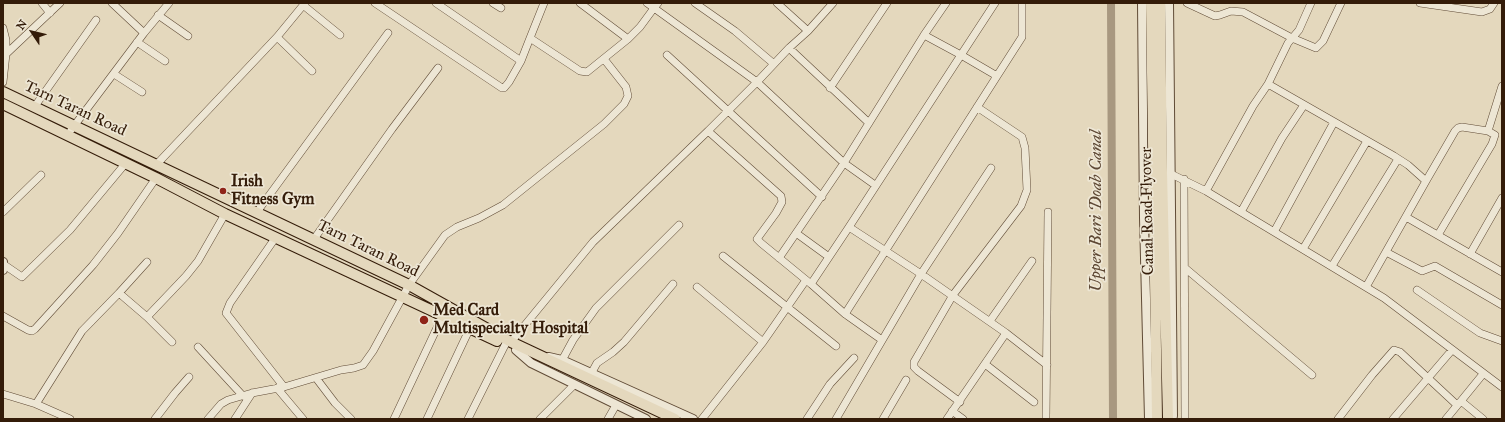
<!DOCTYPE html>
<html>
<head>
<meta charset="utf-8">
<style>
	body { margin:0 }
	#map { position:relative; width:1505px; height:422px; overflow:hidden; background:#e4d8bd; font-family:"IM FELL Great Primer",serif }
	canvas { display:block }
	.frame { position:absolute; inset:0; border:4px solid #341c09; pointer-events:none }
	.north { position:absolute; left:12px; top:12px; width:40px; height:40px; -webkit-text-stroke:3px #ede6d4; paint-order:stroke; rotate:305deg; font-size:11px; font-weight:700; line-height:16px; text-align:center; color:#341c09 }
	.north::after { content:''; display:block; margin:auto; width:14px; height:18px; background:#341c09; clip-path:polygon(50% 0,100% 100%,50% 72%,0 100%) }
</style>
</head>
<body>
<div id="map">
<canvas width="1505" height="422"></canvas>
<div class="frame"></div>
<div class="north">N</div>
</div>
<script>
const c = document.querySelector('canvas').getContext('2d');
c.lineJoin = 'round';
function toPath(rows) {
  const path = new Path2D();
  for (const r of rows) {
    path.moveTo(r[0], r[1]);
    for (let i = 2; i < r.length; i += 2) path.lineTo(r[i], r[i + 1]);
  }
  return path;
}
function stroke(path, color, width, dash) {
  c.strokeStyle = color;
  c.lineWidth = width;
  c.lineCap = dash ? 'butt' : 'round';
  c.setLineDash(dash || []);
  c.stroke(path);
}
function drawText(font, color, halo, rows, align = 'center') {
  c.font = font + ' "IM FELL Great Primer",serif';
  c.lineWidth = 3.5;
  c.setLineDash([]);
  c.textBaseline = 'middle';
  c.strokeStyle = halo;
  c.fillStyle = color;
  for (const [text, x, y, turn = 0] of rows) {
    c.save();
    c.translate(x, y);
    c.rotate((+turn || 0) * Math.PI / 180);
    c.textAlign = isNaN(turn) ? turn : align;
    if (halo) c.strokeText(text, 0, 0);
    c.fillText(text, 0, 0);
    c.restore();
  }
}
const canal = toPath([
	[1111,3,1113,419]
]);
const minor = toPath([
	[42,3,50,13],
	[112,3,144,33],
	[375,3,502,88,504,88,509,82,521,61,530,38],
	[436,3,521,61],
	[493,3,501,8],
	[544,3,530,38,580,71,587,72,628,39,640,27,654,8,757,82,789,48,808,31,833,3],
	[580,3,628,39],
	[647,3,654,8,658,3],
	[695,3,735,31,774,64],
	[777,3,808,31],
	[1187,3,1215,16,1220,15,1231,11,1243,12,1292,38,1316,48,1323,41,1341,3],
	[1420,3,1482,12,1490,9,1494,3],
	[303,5,340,35],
	[158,15,188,36],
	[3,28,6,40,6,54,3,82],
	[924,35,946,3],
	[277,37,312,71],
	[137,42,165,61],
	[789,48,869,123],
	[6,54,60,3],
	[667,55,822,197],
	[114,74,142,92],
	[997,76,1022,37,1022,3],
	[1268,84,1288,43,1299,30,1311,3],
	[830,88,887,3],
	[35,106,96,20],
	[71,130,144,33,169,3],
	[708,131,757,82,844,163,924,35,961,55,995,3],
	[157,164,277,37,305,3],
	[1171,174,1206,191,1384,298,1502,387],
	[1184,179,1185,419],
	[1426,181,1455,131,1458,128,1462,127,1488,131,1502,86],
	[1206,191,1253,106,1268,84,1394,156,1408,165,1426,181,1366,287],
	[3,212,41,175],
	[257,212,388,33],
	[1241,212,1282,138,1304,105],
	[1406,217,1502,272],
	[849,227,961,55,997,76,845,314,882,340],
	[1274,232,1334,122],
	[796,233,829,257],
	[1438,235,1492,144,1495,135,1488,131],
	[276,237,230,303,226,313,284,387],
	[314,239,392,129,438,68],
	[1303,249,1367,141],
	[1386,252,1422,271,1435,266,1502,305],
	[1470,254,1502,198],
	[723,256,836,346],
	[779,258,844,163,875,185],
	[3,264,22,277,70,230,125,164],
	[1332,266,1398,159],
	[1185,268,1312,375],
	[811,284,845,314],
	[697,287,763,342],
	[1417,290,1480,333,1502,341],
	[119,293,147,262],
	[3,316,28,330,32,331,35,329,93,265,118,233,156,178],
	[147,317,172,342],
	[990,321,1032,261],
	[1006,333,1047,365],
	[511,342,593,242,708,131,781,196,782,202,776,213,757,239,761,243,811,284,849,227,921,274,836,419],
	[198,347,243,396],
	[560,364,573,340,596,308,679,225],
	[985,364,1034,402],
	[591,374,597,363,613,352,624,342,673,284],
	[316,378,335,403,351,419],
	[277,388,303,419],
	[3,394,36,404,70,419],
	[960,402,918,371,914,367,914,362,953,295,1021,206,1027,190,1025,148,1022,137,977,107],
	[36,404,82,331,119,293,147,317,186,276,198,261,225,214],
	[952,411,963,419],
	[155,419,175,393,189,377],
	[208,419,221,404,228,400,252,393,284,387,341,370,354,368,363,365,373,351,409,285,445,235,457,227,479,218,503,205,604,124,624,104,628,96,626,87,604,59],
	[235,419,252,393],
	[394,419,443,315],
	[427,419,470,328],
	[468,419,505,345],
	[540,419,574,385],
	[608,419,616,405],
	[702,419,763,342,806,280],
	[807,419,830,384,854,358],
	[883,419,906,380],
	[947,419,1006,333,921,274,991,168],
	[1046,419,1048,212],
	[1338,419,1372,375,1394,350,1400,352,1457,405],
	[1393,419,1452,350],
	[1446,419,1460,402],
	[1483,419,1461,401,1483,374]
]);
const tertiary = toPath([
	[1142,3,1144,218,1149,419],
	[1169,3,1173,416],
	[3,262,3,270],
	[516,350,531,363,646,419],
	[549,357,562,360,693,419]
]);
const primary = toPath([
	[1151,3,1157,419],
	[1160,3,1162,172,1168,419],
	[3,92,409,285,511,342,675,419],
	[3,104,156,178,225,214,497,341]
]);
const markers = [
	[223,191,4,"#8f2418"],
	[424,320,5,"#8f2418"]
];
const streetNames = [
	["Tarn Taran Road",75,109,25],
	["Canal Road Flyover",1148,211,-91],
	["Tarn Taran Road",368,249,26]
];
const poiNames = [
	["Irish",231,182],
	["Fitness Gym",231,200],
	["Med Card",433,311],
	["Multispecialty Hospital",433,329]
];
const waterNames = [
	["Upper Bari Doab Canal",1097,211,-90]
];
stroke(canal, '#a89880', 8);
stroke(minor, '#604b36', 8);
stroke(tertiary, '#604b36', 10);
stroke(primary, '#341c09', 12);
stroke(minor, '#ede6d4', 7);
stroke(tertiary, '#ede6d4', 8);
stroke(primary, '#e4d8bd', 10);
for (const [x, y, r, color] of markers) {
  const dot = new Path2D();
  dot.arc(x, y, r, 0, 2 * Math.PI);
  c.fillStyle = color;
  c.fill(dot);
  stroke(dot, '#ede6d4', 1.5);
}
drawText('16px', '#341c09', '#ede6d4', streetNames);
drawText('bold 16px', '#341c09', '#ede6d4', poiNames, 'left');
drawText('italic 17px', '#5d4733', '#ede6d4', waterNames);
</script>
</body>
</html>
